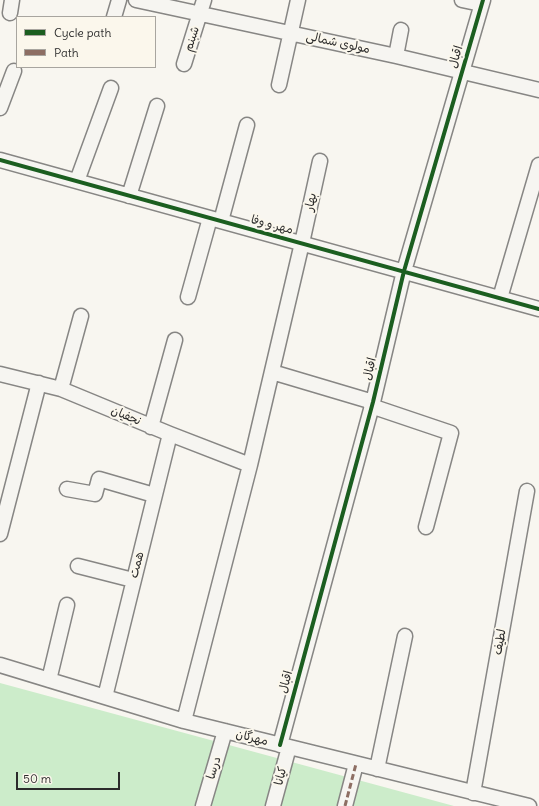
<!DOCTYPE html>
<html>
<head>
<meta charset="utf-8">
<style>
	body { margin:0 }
	#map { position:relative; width:539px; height:806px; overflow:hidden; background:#f8f6f0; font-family:Delius,sans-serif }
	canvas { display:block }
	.legend { position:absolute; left:16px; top:16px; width:140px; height:52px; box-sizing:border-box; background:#fbf7ec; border:1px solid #a8a59f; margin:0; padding:5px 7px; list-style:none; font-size:12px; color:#2b2b2b }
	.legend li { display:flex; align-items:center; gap:8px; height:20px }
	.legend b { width:20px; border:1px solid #a8a59f }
	.scale { position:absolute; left:16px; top:772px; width:104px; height:18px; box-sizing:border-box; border:2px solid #2b2b2b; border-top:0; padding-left:5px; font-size:12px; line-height:14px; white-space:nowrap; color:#2b2b2b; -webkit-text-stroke:3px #fbf7ec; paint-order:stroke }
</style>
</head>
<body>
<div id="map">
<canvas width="539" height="806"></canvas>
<ul class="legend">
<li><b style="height:5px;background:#1b5e20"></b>Cycle path</li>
<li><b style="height:5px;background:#8d6e63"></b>Path</li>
</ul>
<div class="scale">50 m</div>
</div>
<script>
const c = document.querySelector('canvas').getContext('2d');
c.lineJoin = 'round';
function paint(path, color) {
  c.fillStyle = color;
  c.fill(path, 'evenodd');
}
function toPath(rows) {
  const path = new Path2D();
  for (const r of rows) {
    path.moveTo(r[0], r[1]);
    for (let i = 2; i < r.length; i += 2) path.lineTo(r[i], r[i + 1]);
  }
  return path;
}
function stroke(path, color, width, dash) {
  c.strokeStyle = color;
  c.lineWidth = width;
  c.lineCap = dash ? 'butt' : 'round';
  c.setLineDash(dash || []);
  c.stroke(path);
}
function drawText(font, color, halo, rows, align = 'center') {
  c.font = font + ' Delius,"Playpen Sans Arabic",sans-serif';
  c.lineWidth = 4;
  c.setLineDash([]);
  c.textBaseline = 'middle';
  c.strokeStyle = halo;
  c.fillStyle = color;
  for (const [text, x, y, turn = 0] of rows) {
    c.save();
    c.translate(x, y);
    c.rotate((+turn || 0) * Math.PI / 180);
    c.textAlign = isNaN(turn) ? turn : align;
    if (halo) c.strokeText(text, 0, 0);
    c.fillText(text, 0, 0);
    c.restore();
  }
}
const green = toPath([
	[0,683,454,806,0,806]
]);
const minor = toPath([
	[136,0,396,56,539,90],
	[462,0,481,4],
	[10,13,12,0],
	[114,17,119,0],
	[396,56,401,30],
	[184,64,204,0],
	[279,85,298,0],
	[0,108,14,71],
	[0,160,539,309],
	[77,181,111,88],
	[129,196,157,106],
	[221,221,247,125],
	[188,297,210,218],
	[500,298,539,165],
	[272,372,373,402],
	[0,374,61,389,170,434,250,465],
	[61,389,81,316],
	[371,406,451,433,426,527],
	[151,427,175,340],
	[67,489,95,494,99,479,154,495],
	[0,534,39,383],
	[78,566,133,580],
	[0,665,184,721,529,806],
	[49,680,67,605],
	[105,697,170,434],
	[184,721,250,465,302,243,320,161],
	[280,745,373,402,404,271,483,0],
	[377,769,405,636],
	[473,793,527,491],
	[203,806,225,731],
	[273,806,289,747],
	[345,806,356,764]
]);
const quiet = toPath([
	[345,806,356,764]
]);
const cycleway = toPath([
	[0,160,539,309],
	[280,745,373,402,404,271,483,0]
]);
const streetNames = [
	["شبنم",192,39,-72],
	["مولوی شمالی",338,43,12],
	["اقبال",456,57,-74],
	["بهار",311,202,-78],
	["مهر و وفا",272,225,15],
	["اقبال",370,369,-76],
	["نجفیان",126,416,23],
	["همت",137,565,-76],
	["لطیف",500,642,-80],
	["اقبال",286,682,-75],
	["مهرگان",252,738,14],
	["درسا",214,768,-73],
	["کیانا",281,776,-76]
];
paint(green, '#ccecca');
stroke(minor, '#878684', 17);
stroke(minor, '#f6f5f1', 14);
stroke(quiet, '#8d6e63', 3, [6, 3]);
stroke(cycleway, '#1b5e20', 4);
drawText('12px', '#2b2b2b', '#fbf7ec', streetNames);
</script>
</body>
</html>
